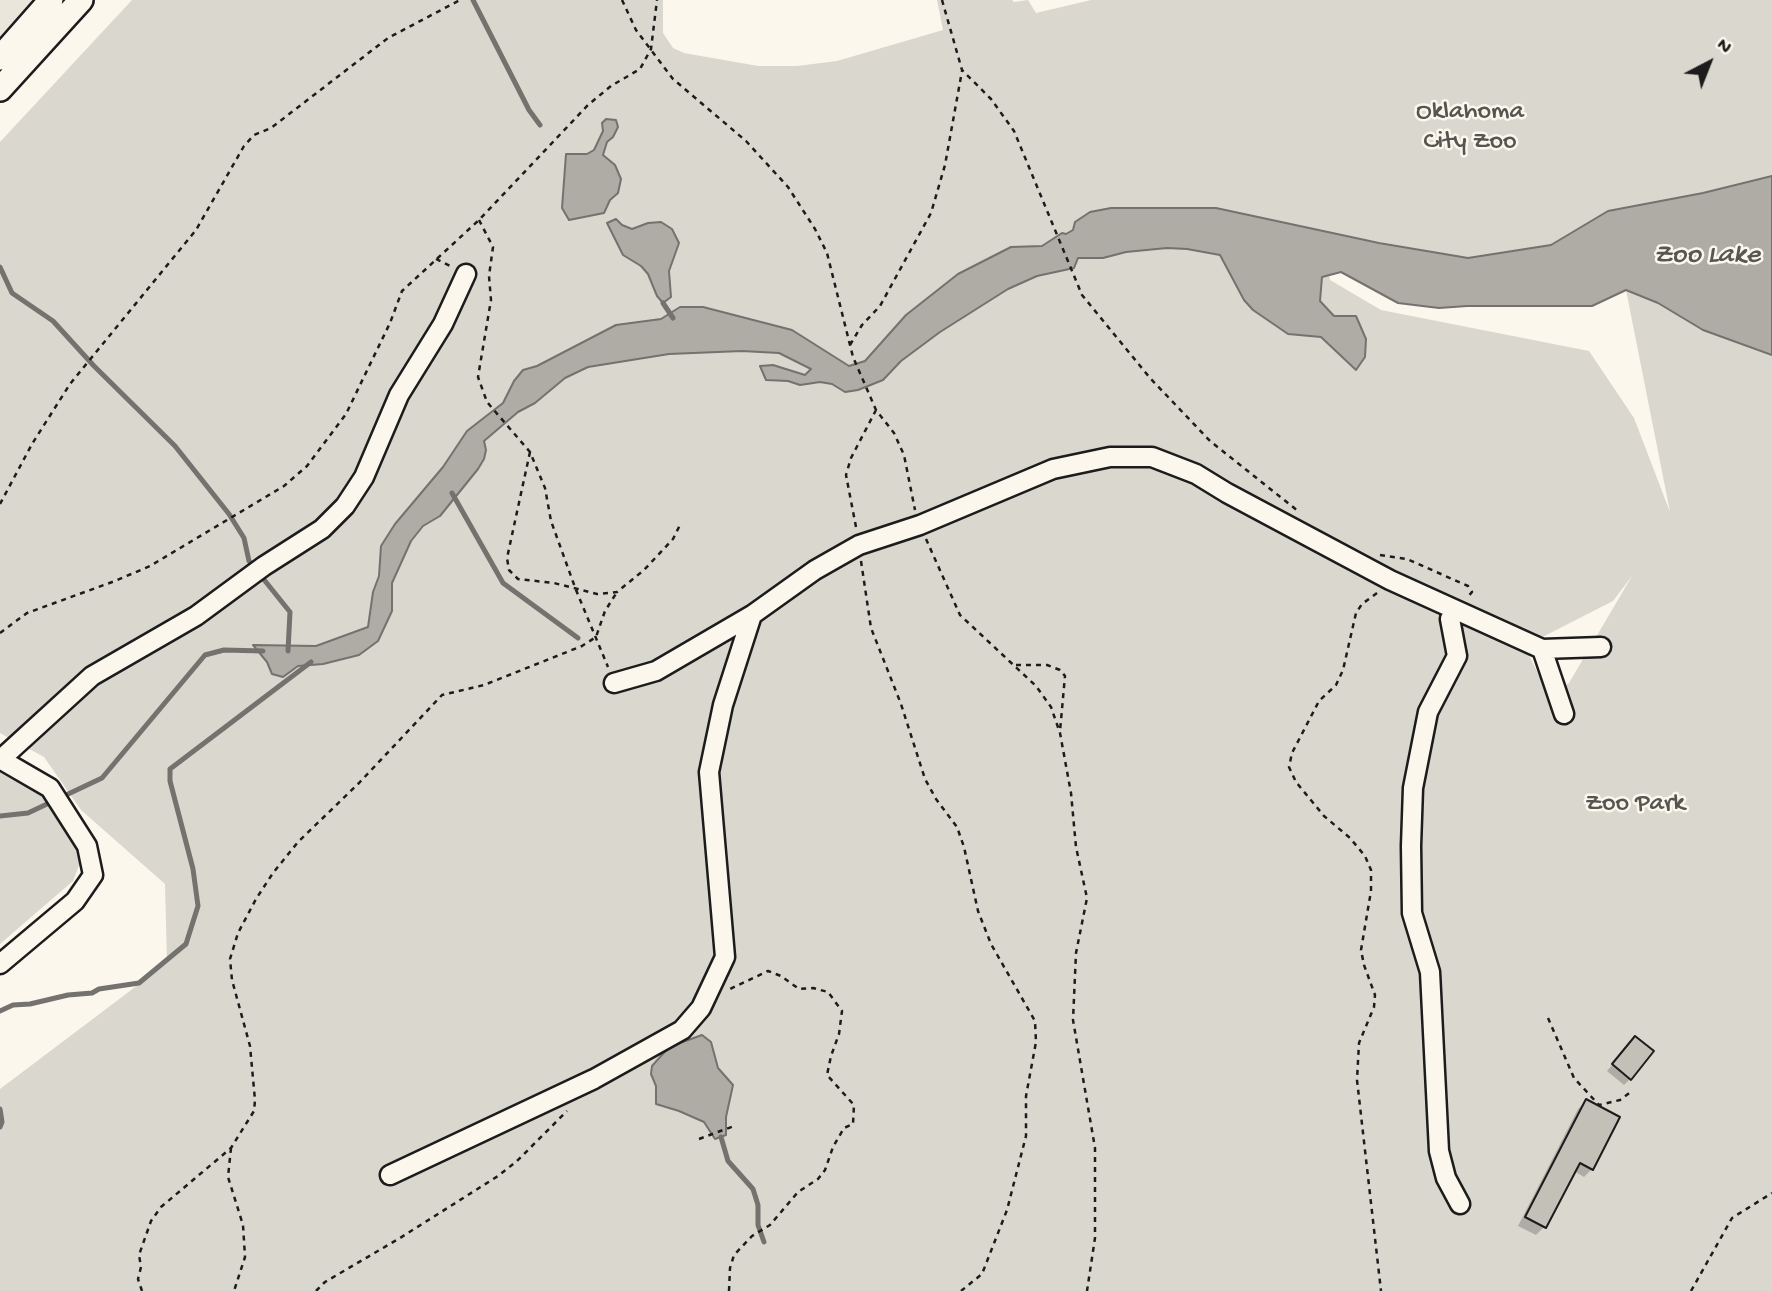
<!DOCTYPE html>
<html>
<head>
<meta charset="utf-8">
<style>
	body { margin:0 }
	#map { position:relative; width:1772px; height:1291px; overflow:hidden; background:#fbf7ec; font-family:"Gochi Hand",sans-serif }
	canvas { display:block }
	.north { position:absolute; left:1674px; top:28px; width:70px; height:70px; -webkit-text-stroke:5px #fbf7ec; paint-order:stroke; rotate:42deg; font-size:19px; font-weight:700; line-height:28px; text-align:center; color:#1c1c1c }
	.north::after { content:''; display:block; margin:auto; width:24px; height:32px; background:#1c1c1c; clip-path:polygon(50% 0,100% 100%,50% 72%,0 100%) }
</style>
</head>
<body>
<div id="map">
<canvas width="1772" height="1291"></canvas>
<div class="north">N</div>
</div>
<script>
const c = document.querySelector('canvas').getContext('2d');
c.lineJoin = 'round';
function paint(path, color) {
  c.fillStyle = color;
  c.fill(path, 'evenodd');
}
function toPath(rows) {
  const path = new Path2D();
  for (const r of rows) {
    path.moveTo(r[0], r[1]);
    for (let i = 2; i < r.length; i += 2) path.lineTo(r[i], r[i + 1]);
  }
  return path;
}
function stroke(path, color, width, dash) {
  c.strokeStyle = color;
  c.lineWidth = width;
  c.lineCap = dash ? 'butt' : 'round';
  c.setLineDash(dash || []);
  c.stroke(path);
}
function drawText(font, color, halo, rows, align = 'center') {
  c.font = font + ' "Gochi Hand",sans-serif';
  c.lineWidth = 5;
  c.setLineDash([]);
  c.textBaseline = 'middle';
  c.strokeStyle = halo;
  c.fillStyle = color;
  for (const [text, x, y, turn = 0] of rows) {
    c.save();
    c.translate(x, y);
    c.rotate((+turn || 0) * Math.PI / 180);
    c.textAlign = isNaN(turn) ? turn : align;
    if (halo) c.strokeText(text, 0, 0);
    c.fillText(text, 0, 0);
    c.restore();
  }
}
const built = toPath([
	[0,0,35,0,0,38]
]);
const green = toPath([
	[132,0,663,0,663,33,673,48,684,53,758,66,797,66,837,61,943,30,937,0,1012,0,1014,2,1028,0,1036,13,1091,0,1772,0,1772,176,1703,193,1608,211,1551,245,1468,258,1324,232,1330,280,1381,310,1589,351,1634,418,1670,512,1626,290,1661,305,1703,330,1772,355,1772,1291,0,1291,0,1089,167,963,165,884,81,810,44,757,0,733,0,142],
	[1632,576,1569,683,1549,696,1528,653,1519,649,1613,601],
	[0,762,41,785,77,845,80,863,73,881,0,944]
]);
const water = toPath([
	[606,119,616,120,618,127,613,137,607,142,603,155,615,165,621,179,618,193,610,200,604,213,569,220,562,208,566,154,587,154,594,150,603,131,602,123,606,119],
	[1772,176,1772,355,1703,330,1658,303,1626,290,1592,306,1467,306,1439,308,1398,303,1341,272,1322,277,1320,301,1334,316,1356,316,1366,339,1365,357,1356,370,1321,337,1288,334,1253,310,1244,300,1220,255,1187,249,1167,248,1126,252,1103,258,1078,258,1074,268,1037,276,1008,289,940,332,901,361,883,380,858,390,845,392,832,384,820,382,800,385,788,381,766,380,760,366,773,365,805,375,811,369,779,353,742,351,669,354,588,367,565,378,535,403,518,412,484,441,486,450,484,459,478,469,440,516,423,526,411,541,392,583,392,611,378,641,359,655,323,664,298,666,283,677,272,674,267,662,253,645,316,646,368,627,373,592,379,576,381,546,395,524,443,467,467,431,503,403,514,381,523,370,537,366,616,325,661,319,680,307,703,307,792,330,849,366,865,361,906,315,958,274,1011,247,1042,246,1062,233,1066,234,1073,230,1075,222,1090,212,1111,208,1216,208,1379,243,1468,258,1551,245,1608,211,1703,193,1772,176],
	[616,219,622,225,632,229,648,223,661,222,672,229,679,243,669,271,671,297,663,303,657,296,648,274,641,266,623,255,607,223,616,219],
	[702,1035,711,1042,718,1068,733,1085,726,1117,726,1135,715,1139,704,1122,679,1111,656,1104,656,1086,651,1074,652,1066,669,1047,702,1035]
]);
const shadow = toPath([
	[1630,1044,1630,1079,1624,1085,1607,1071],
	[1586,1101,1592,1169,1584,1177,1574,1171,1544,1227,1536,1235,1518,1226,1578,1109]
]);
const stream = toPath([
	[473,0,529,110,540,125],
	[0,267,12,293,53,321,94,366,175,446,229,514,244,538,249,561,290,612,288,651],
	[663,303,673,318],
	[452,493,503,583,578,638],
	[0,816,28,813,102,778,205,655,224,650,263,651],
	[0,1011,13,1005,30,1004,68,995,92,993,99,989,139,983,186,944,198,906,193,869,170,781,170,769,311,662],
	[0,1109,2,1122,0,1127],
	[721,1137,728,1161,753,1189,758,1205,758,1225,764,1242]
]);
const building = toPath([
	[1635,1036,1654,1051,1631,1080,1612,1064,1635,1036],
	[1586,1099,1620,1117,1593,1170,1580,1163,1546,1228,1525,1217,1586,1099]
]);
const path = toPath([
	[622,0,636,30,673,79,746,141,788,187,815,229,827,253,853,357,876,410,894,433,904,455,915,510],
	[942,0,962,70,991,99,1014,131,1082,295,1150,378,1210,441,1298,511],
	[479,220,493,247,489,276,491,300,478,377,487,402,530,452,545,488,551,521,576,590,608,667],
	[436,259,452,267],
	[850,345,862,325,880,306,931,213,945,165,962,71],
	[530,452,507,558,509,570,518,579,554,583,597,594,617,592,644,570,673,539,680,525],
	[0,504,32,444,70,384,196,230,244,146,254,135,271,128,388,38,460,0],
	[856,527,846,475,851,458,876,410],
	[926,539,960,615,1036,686,1051,707,1060,733,1071,793,1076,847,1087,898,1076,953,1073,1020,1095,1148,1095,1238,1087,1291],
	[1380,555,1407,559,1468,586,1472,592,1467,598],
	[861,561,871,628,901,704,925,779,936,799,957,827,964,847,978,911,991,944,1035,1021,1036,1042,1026,1096,1026,1136,1007,1210,982,1274,961,1291],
	[1377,593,1362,604,1356,613,1343,670,1336,685,1319,701,1292,753,1289,767,1296,782,1324,816,1350,838,1365,856,1371,870,1371,891,1361,950,1364,965,1375,995,1374,1007,1359,1043,1357,1080,1381,1291],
	[0,633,27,613,115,581,150,566,284,486,307,466,346,414,390,323,402,291,479,220,588,105,611,86,640,69,651,49,657,0],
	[1016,665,1047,665,1060,670,1065,676,1060,731],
	[1548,1018,1574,1078,1599,1105,1620,1100,1632,1091],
	[699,1139,734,1126],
	[231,1148,228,1177,243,1225,245,1257,234,1291],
	[142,1291,138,1279,141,1267,139,1255,151,1221,161,1207,231,1148,254,1111,255,1100,250,1046,232,980,230,959,238,933,256,899,273,873,298,842,359,783,442,695,484,685,582,646,596,637,605,611,617,592],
	[316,1291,325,1282,400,1238,498,1176,517,1161,567,1111],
	[729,1291,730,1268,734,1255,752,1236,770,1225,798,1192,818,1179,825,1170,833,1147,844,1128,853,1124,854,1105,827,1075,831,1056,839,1034,842,1011,828,992,813,988,799,989,781,976,768,971,730,989],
	[1691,1291,1732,1218,1772,1193]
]);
const minor = toPath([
	[1457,611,1450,619,1457,656,1428,712,1413,788,1411,846,1412,913,1430,972,1439,1151,1446,1178,1460,1204],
	[1542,649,1601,647],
	[614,683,656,671,752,615],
	[0,759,50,788,87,846,93,875,75,901,0,964],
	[1,759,92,676,196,616,264,566,322,529,345,506,364,477,399,395,443,324,466,274],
	[390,1175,594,1079,682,1030,701,1008,725,957,709,772,723,705,752,615,815,570,859,545,920,525,1053,469,1110,457,1152,457,1196,474,1227,493,1390,580,1542,649,1564,714]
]);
const major = toPath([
	[0,58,51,0],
	[0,89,81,0]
]);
const parkNames = [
	["Oklahoma",1470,113],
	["City Zoo",1470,143],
	["Zoo Park",1635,805]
];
const waterNames = [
	["Zoo Lake",1707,257]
];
paint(built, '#eae6dc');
paint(green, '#dad7ce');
paint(water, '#afaca5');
stroke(water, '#74726e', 2);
paint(shadow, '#0003');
stroke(stream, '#74726e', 5);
paint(building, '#c3c0b8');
stroke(building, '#1c1c1c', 2);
stroke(minor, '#1c1c1c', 23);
stroke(major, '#1c1c1c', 28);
stroke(path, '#1c1c1c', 2.5, [5, 5]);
stroke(minor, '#fbf7ec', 18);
stroke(major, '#fbf7ec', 23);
drawText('26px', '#555451', '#fbf7ec', parkNames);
drawText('italic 28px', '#575653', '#fbf7ec', waterNames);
</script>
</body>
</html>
